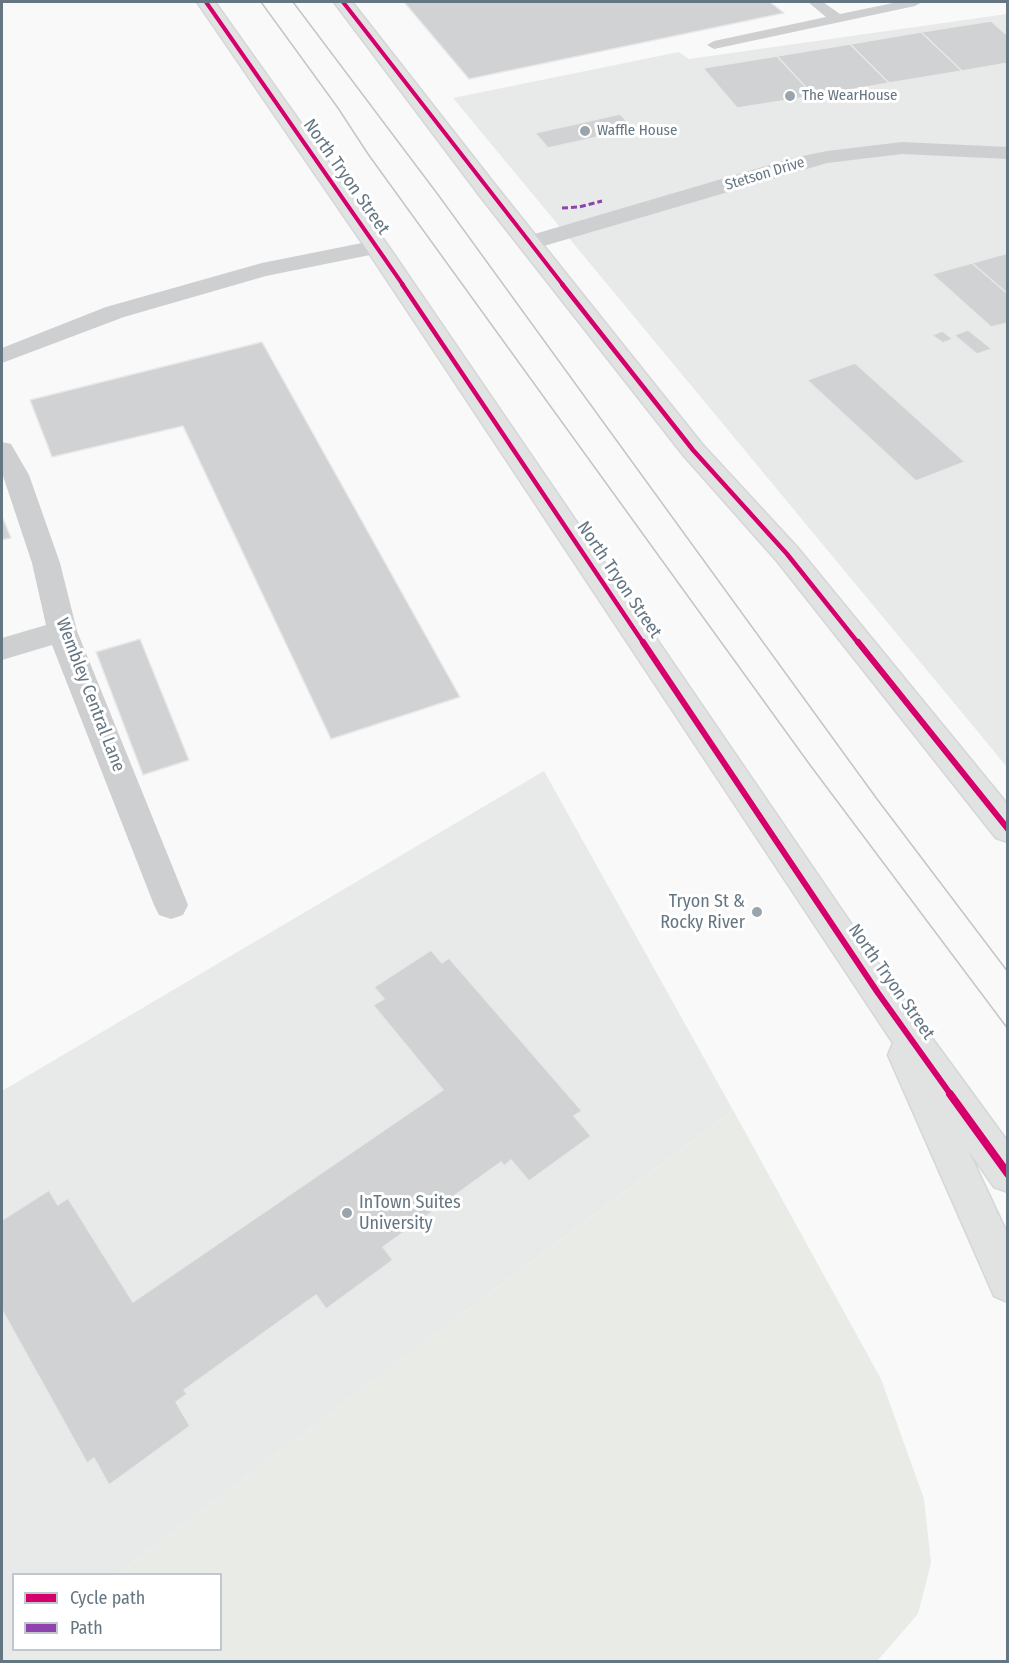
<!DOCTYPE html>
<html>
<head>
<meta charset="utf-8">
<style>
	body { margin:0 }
	#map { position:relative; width:1009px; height:1663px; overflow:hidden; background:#f9f9f9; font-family:"Fira Sans Condensed",sans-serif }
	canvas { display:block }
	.frame { position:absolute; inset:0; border:3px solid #657683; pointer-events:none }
	.legend { position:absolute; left:12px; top:1573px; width:210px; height:78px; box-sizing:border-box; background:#fff; border:2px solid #c1c8cd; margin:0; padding:8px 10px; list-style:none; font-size:18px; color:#657683 }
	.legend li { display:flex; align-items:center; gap:12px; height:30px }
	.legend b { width:30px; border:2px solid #c1c8cd }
</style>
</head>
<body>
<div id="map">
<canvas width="1009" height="1663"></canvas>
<div class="frame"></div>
<ul class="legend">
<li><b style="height:8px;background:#d6006c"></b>Cycle path</li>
<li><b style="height:8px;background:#8e44ad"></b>Path</li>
</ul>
</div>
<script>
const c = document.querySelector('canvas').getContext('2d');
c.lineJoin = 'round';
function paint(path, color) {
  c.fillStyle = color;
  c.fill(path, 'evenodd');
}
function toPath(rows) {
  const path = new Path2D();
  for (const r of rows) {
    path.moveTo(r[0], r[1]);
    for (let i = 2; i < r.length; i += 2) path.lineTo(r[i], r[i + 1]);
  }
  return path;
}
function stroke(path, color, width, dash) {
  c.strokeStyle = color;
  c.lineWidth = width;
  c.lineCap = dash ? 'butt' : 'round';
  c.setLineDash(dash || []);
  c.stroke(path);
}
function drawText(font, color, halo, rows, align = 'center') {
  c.font = font + ' "Fira Sans Condensed",sans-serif';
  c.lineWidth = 6;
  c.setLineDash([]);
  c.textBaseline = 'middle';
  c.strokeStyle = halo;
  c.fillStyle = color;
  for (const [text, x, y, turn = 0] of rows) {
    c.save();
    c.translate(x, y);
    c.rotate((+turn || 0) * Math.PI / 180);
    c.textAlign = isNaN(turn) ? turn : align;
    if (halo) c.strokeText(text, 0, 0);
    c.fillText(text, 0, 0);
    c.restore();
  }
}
const built = toPath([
	[1007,14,1007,767,453,98,679,52,689,59],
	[544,771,733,1110,117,1574,14,1574,14,1650,18,1650,2,1662,2,1091]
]);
const green = toPath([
	[733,1110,881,1379,924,1499,931,1563,918,1614,877,1661,2,1661,18,1650,220,1650,220,1574,117,1574]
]);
const building = toPath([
	[404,2,770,2,784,13,469,79,404,2],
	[991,21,1008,36,1008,63,962,71,921,32,991,21],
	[921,32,962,71,889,83,850,44,921,32],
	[850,44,889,83,814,96,777,56,850,44],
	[777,56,814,96,737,108,703,68,777,56],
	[620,114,634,129,548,148,535,133,620,114],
	[1008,253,1008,294,972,263,1008,253],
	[972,263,1008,294,1008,323,991,327,932,274,972,263],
	[968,330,992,349,977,354,954,335,968,330],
	[942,331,953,339,943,343,932,335,942,331],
	[262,342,460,697,331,739,183,426,52,457,30,400,262,342],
	[855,363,965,462,916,481,807,380,855,363],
	[2,516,11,538,2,540,2,516],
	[140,639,189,760,143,775,96,652,140,639],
	[431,950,442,963,449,958,582,1111,574,1116,591,1136,529,1181,511,1160,504,1166,501,1162,383,1247,393,1260,326,1309,316,1295,184,1390,187,1394,176,1402,190,1426,109,1485,94,1458,87,1463,2,1310,2,1220,49,1190,58,1205,68,1198,133,1302,443,1090,373,1005,384,999,374,987,431,950]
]);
const lane = toPath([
	[808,2,823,2,840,14,898,2,922,2,915,6,714,49,707,45,714,41,826,17,808,2]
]);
const street = toPath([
	[902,142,1008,147,1008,159,902,154,827,163,537,248,529,250,521,248,518,243,521,238,793,158,827,151,902,142],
	[377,240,385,242,389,247,385,252,266,276,124,317,2,363,2,348,106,307,262,263,377,240],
	[2,442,11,444,29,475,60,563,77,631,188,905,183,915,171,919,159,915,154,905,52,645,2,660,2,638,46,625,32,563,2,473,2,442]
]);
const primary = toPath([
	[197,2,215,2,389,247,891,982,1008,1142,1008,1192,994,1187,968,1150,1008,1235,1008,1302,994,1296,888,1055,893,1043,365,247,197,2],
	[334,2,352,2,496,186,702,444,797,547,1008,805,1008,842,996,838,777,561,684,456,480,196,334,2]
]);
const tram = toPath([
	[261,2,338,108,368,154,810,765,1008,1029],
	[293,2,439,196,877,799,1008,972]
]);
const quiet = toPath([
	[562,208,579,207,602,201]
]);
const cyclewayFar3 = toPath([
	[206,2,403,285],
	[343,2,563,285]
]);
const cyclewayFar2 = toPath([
	[402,284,644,644],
	[562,284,693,450,787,554,859,644]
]);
const cyclewayFar1 = toPath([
	[643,642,878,993,951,1095],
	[858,642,1008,829]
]);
const cycleway = toPath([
	[950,1094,1008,1174]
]);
const markers = [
	[790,96,6,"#99a4ac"],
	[585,131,6,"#99a4ac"],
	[757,912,6,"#99a4ac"],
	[347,1213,6,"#99a4ac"]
];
const farPoinames = [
	["The WearHouse",802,96],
	["Waffle House",597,131]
];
const farStreetnames = [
	["Stetson Drive",765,174,-17]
];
const streetNames = [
	["North Tryon Street",346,177,55],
	["North Tryon Street",619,580,56],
	["Wembley Central Lane",90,695,69],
	["North Tryon Street",891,982,55]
];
const poiNames = [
	["Tryon St &",745,902],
	["Rocky River",745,923],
	["InTown Suites",359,1203,"left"],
	["University",359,1224,"left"]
];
paint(built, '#e8e9e9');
paint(green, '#e8ebe6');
paint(building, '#d0d2d3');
stroke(building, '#e8e8e8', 1.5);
stroke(primary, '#d5d6d7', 3);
paint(lane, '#cecfd0');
paint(street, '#cecfd0');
paint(primary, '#e1e2e2');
stroke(tram, '#c3c5c6', 1.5);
stroke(quiet, '#8e44ad', 3, [6, 3]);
stroke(cyclewayFar3, '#d6006c', 4);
stroke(cyclewayFar2, '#d6006c', 4.5);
stroke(cyclewayFar1, '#d6006c', 6);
stroke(cycleway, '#d6006c', 8);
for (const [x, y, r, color] of markers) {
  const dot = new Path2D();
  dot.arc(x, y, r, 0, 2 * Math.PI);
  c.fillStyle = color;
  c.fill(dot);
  stroke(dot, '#fff', 2);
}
drawText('15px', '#657683', '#fff', farPoinames, 'left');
drawText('15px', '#657683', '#fff', farStreetnames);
drawText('18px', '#657683', '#fff', streetNames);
drawText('18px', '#657683', '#fff', poiNames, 'right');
</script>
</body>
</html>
